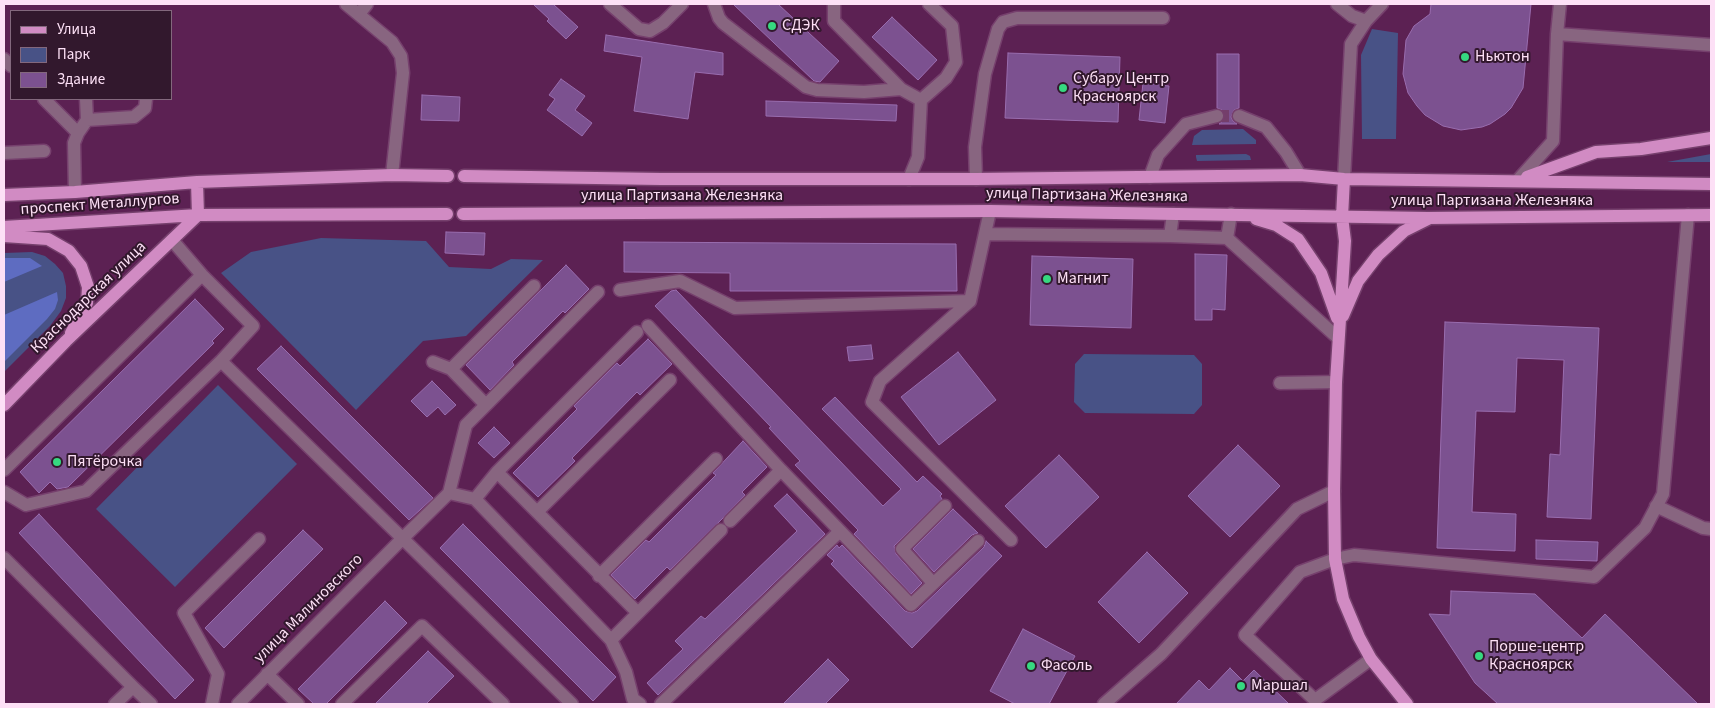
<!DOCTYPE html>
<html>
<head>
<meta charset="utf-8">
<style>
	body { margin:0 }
	#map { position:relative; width:1715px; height:708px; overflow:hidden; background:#5c2153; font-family:"Source Sans 3",sans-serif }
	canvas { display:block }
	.frame { position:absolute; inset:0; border:5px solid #fde0f6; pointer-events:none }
	.legend { position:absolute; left:10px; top:10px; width:162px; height:90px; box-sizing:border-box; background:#32182d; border:1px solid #83687d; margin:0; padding:6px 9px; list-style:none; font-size:15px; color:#fde0f6 }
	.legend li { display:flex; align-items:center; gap:10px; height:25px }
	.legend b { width:25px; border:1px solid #83687d }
</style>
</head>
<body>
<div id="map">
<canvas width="1715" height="708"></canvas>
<div class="frame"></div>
<ul class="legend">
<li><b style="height:6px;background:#d18bc3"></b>Улица</li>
<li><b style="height:14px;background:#485286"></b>Парк</li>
<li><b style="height:14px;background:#7c5190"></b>Здание</li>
</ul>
</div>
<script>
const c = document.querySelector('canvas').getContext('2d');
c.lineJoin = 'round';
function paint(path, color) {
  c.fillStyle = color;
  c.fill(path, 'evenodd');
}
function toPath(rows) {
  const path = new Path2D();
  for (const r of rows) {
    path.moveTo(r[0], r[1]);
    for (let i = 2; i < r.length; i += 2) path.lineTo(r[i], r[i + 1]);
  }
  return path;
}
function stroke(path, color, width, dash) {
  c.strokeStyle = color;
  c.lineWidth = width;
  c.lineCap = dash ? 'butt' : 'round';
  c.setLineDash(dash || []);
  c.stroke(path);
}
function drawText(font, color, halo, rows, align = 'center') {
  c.font = font + ' "Source Sans 3",sans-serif';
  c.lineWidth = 4;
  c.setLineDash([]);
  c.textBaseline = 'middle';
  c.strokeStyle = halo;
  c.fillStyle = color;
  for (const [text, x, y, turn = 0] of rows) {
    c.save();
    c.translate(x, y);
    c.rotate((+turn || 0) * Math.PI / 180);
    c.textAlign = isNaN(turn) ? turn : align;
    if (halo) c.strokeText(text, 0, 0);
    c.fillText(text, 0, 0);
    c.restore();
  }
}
const green = toPath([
	[1372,29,1398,33,1396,139,1362,139,1361,55],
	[1243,129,1256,140,1256,144,1192,145,1194,136,1202,130],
	[1246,154,1250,156,1251,160,1197,161,1196,157,1196,155],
	[1711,154,1711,162,1667,162],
	[321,238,426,241,449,267,491,269,511,259,543,260,466,336,423,341,356,410,221,273,251,252],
	[32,252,45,256,55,264,63,273,66,286,66,298,61,311,50,326,4,372,4,253],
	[1084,354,1194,355,1202,364,1202,405,1194,414,1085,413,1074,402,1075,364],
	[218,385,297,464,175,587,96,509]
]);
const forest = toPath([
	[4,258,30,258,42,266,4,282],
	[57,292,58,300,55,309,47,319,4,362,4,315]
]);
const building = toPath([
	[533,4,553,4,578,27,566,39,547,21,549,19,533,4],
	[733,4,778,4,839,61,820,82,814,81,733,4],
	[1431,4,1531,4,1523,88,1511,108,1505,114,1490,124,1482,127,1461,130,1443,126,1425,115,1417,106,1408,93,1403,74,1406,40,1414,26,1430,14,1431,4],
	[892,17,937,60,918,80,872,37,892,17],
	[606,35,723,53,723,75,695,72,688,119,634,111,642,57,604,51,606,35],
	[1008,53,1120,57,1118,122,1005,118,1008,53],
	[1217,54,1239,54,1239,108,1234,110,1231,117,1233,121,1237,124,1219,124,1223,121,1225,114,1222,110,1217,108,1217,54],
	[561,79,585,96,575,110,592,123,582,136,547,110,555,99,549,95,561,79],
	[1143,83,1169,86,1165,123,1139,120,1143,83],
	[422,95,460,97,459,121,421,120,422,95],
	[766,101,897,105,896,121,766,116,766,101],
	[446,232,485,233,484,255,445,253,446,232],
	[624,242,956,244,957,291,730,291,730,273,624,272,624,242],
	[1195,254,1227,255,1225,310,1212,309,1212,320,1195,320,1195,254],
	[1032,256,1133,259,1131,328,1030,325,1032,256],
	[566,265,589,289,565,313,563,311,512,362,514,365,490,390,466,365,566,265],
	[676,290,883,506,901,489,822,409,835,397,917,482,923,476,942,494,940,496,942,499,894,546,896,554,922,583,911,594,854,534,858,530,795,465,800,461,769,428,771,427,655,306,671,291,676,290],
	[195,299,224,329,212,341,214,343,68,487,57,489,50,482,39,493,20,472,195,299],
	[1445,322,1599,328,1591,519,1547,517,1550,454,1560,455,1564,360,1517,358,1515,412,1476,411,1472,512,1516,514,1515,551,1437,548,1445,322],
	[648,339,672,364,640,395,637,392,572,458,575,461,538,497,513,473,577,409,574,406,617,363,620,366,648,339],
	[871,345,873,359,849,361,847,347,871,345],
	[281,346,433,498,409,520,257,369,281,346],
	[958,352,996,400,939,445,901,397,958,352],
	[432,381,456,405,445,415,438,407,427,417,411,401,432,381],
	[494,427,510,443,494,458,478,443,494,427],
	[743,441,767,467,742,492,745,495,722,519,670,570,667,567,635,599,611,575,646,540,649,542,716,475,713,473,743,441],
	[1238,445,1280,486,1230,537,1188,496,1238,445],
	[1059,455,1099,497,1046,548,1005,506,1059,455],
	[787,494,825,534,658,695,647,683,683,649,675,641,701,616,705,619,797,531,774,506,787,494],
	[953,509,978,533,972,535,934,572,913,549,953,509],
	[39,514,194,680,175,699,19,533,39,514],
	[463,524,616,677,593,701,440,548,463,524],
	[303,530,323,549,224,648,205,628,303,530],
	[1536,540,1598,542,1597,561,1536,559,1536,540],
	[986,541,1002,556,912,648,831,564,834,561,827,555,837,545,839,548,842,545,905,611,912,613,917,611,984,547,986,541],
	[1147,552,1188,593,1139,643,1098,602,1147,552],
	[1451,591,1535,594,1582,638,1605,614,1698,704,1498,704,1475,683,1429,614,1450,615,1451,591],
	[385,601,407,623,326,704,314,704,298,689,385,601],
	[1023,629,1075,656,1049,704,1015,704,990,691,1023,629],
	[428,651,454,676,426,704,375,704,428,651],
	[828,659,849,680,825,704,783,704,828,659],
	[1230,668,1243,681,1254,670,1289,704,1176,704,1199,680,1209,690,1230,668]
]);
const minorTunnel = toPath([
	[1217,116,1239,116]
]);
const minor = toPath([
	[346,4,392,42,401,56,403,73,392,175],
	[610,4,639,29,650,31,663,23,682,4],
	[714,4,719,18,723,23,806,87,817,90,864,92,901,89,921,100,918,157,909,179],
	[834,4,834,21,901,89],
	[1337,4,1352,16,1366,21],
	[359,14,367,4],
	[1557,34,1711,45],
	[4,59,11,66],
	[44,99,78,133],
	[921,100,946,78,956,62,952,26,929,4],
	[1239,116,1266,127,1286,152,1300,175],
	[87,120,134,117,145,108,146,99],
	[4,153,44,151],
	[1150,177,1158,155,1186,124,1217,116],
	[976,179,975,147,985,74,998,29,1003,22,1017,18,1163,18],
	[1344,179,1351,44,1366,21,1382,4],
	[1518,180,1553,141,1557,34,1560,4],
	[75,192,74,143,78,133,87,120,86,99],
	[985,234,1170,236,1227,238,1338,338],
	[1170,236,1173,214],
	[1227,238,1231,214],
	[172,240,202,275,253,326,221,361],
	[620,290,680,281,735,308,970,301,990,211],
	[970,301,880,381,872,402,1011,540],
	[648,326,781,470,840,531,661,704],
	[433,362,451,369,486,405,466,425,449,493],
	[451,369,534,286],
	[1280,383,1336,382],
	[486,405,598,292],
	[4,470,202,275],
	[497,472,638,613],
	[4,492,26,505,86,491,221,361,572,704],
	[475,499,497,472,637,332],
	[1656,506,1703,528,1711,529],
	[537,512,670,380],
	[730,521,781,470],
	[840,531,911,605,978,541],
	[4,558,133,687],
	[599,576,716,459],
	[933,583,902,549,945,506],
	[611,640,721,530],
	[1371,659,1315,700,1245,635,1300,572,1335,559,1354,555,1594,577,1645,528,1663,494,1688,215],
	[267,674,298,704],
	[115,704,133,687,151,704],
	[212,704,218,674,184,613,259,539],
	[238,704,403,538,449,493,475,499,611,640,626,672,633,699,640,704],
	[342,704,422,626,503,704],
	[1104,704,1161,654,1297,509,1334,491]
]);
const major = toPath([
	[464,176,661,179,976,179,1300,175,1344,179,1711,184],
	[1527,177,1596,152,1641,149,1711,138],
	[1344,179,1342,217,1345,241,1336,382,1334,491,1335,559,1343,599,1359,637,1371,659,1407,704],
	[197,182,198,215],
	[4,195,75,192,197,182,392,175,448,176],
	[463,214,990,211,1428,218,1711,215],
	[1256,219,1276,225,1298,239,1321,273,1337,318],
	[4,227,198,215,447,214],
	[4,236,48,239,69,251,81,266,88,287,87,303,71,333],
	[1343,316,1358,281,1378,255,1404,231,1428,219],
	[4,405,66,341,198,215]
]);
const markers = [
	[772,26,5,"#36d880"],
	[1465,57,5,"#36d880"],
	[1063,88,5,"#36d880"],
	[1047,279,5,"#36d880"],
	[57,462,5,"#36d880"],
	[1479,656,5,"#36d880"],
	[1031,666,5,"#36d880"],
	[1241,686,5,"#36d880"]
];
const poiNames = [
	["СДЭК",782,26],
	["Ньютон",1475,57],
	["Субару Центр",1073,79],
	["Красноярск",1073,97],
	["Магнит",1057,279],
	["Пятёрочка",67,462],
	["Порше-центр",1489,647],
	["Красноярск",1489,665],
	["Фасоль",1041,666],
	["Маршал",1251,686]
];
const streetNames = [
	["улица Партизана Железняка",682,196],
	["улица Партизана Железняка",1087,196,1],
	["улица Партизана Железняка",1492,201],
	["проспект Металлургов",100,205,-4],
	["Краснодарская улица",89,298,-44],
	["улица Малиновского",309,609,-45]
];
paint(green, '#485286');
paint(forest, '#5e6cc1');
paint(building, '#7c5190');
stroke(building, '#996daf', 1);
stroke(minorTunnel, '#743e6b', 12, [12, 6]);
stroke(minor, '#76406d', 15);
stroke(major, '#76406d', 15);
stroke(minor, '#886580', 12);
stroke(major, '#d18bc3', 12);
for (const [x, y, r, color] of markers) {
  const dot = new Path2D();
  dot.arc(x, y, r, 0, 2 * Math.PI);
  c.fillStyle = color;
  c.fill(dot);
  stroke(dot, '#32182d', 2);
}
drawText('16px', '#fde0f6', '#32182d', poiNames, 'left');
drawText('16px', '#fde0f6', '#32182d', streetNames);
</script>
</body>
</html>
